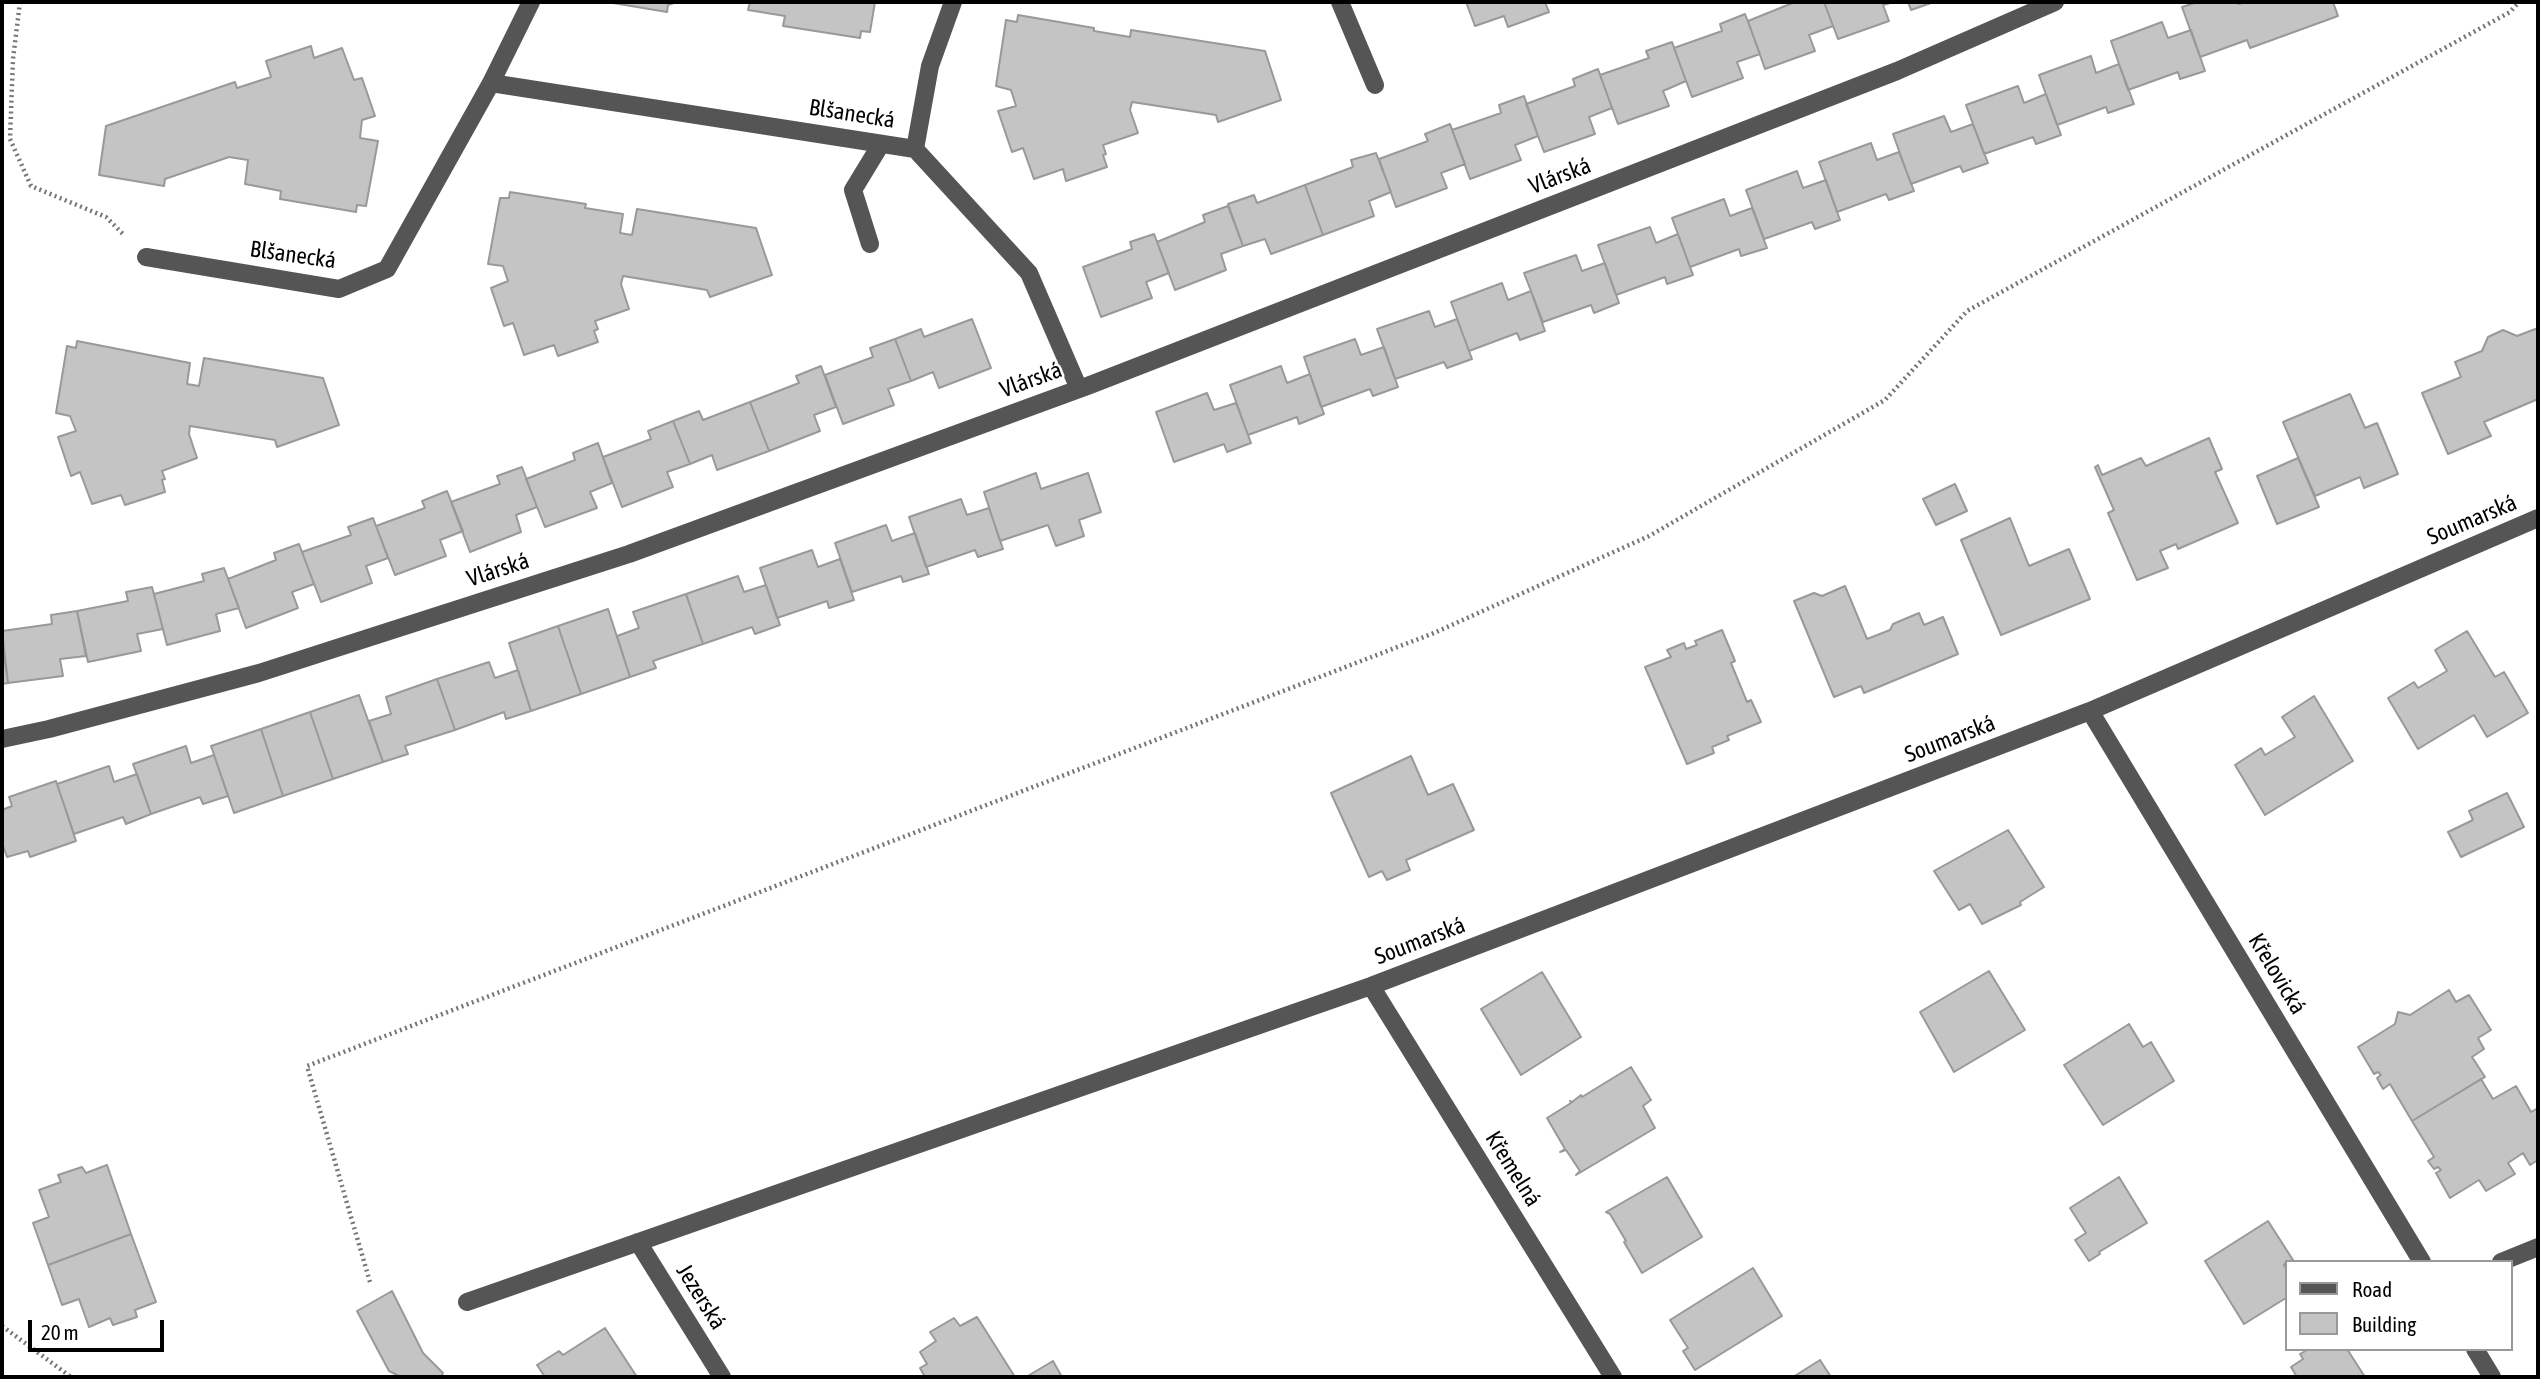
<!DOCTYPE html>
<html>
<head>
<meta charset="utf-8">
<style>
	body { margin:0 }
	#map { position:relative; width:2540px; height:1379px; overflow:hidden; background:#fff; font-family:"Asap Condensed",sans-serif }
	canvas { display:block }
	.frame { position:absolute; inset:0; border:4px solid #000; pointer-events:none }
	.legend { position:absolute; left:2285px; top:1260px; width:228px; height:91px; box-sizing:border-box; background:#fff; border:2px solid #999; margin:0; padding:9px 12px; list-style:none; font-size:21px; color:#000 }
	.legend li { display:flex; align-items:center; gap:14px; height:35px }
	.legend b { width:35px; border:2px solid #999 }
	.scale { position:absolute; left:28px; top:1320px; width:136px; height:32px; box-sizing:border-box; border:4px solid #000; border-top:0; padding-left:9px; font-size:21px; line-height:24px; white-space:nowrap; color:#000; -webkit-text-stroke:5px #fff; paint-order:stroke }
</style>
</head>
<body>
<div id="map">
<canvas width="2540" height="1379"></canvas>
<div class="frame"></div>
<ul class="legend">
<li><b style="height:9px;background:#555"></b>Road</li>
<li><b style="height:19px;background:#c4c4c4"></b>Building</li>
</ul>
<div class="scale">20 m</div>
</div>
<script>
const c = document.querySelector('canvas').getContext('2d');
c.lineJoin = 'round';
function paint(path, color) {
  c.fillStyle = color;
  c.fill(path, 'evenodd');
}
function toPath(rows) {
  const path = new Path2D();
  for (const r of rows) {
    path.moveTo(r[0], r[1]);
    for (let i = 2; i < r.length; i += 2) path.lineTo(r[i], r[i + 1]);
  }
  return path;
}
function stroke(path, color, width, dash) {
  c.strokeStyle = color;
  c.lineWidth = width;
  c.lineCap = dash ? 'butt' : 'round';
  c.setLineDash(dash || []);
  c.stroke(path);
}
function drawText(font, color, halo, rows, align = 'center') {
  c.font = font + ' "Asap Condensed",sans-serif';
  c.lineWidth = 5;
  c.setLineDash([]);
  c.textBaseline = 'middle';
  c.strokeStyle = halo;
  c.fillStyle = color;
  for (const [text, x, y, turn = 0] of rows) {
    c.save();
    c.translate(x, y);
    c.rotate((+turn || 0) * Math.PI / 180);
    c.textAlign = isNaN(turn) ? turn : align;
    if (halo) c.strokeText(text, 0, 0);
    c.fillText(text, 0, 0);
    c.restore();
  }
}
const building = toPath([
	[607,2,677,2,668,5,667,12,607,2],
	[750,2,875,2,870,32,861,31,860,38,783,26,785,16,748,10,750,2],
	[1466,2,1545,2,1549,12,1508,27,1504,16,1475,26,1466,2],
	[1795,2,1824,2,1833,26,1809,35,1815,51,1765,69,1748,21,1795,2],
	[1824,2,1894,2,1883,5,1889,21,1838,39,1824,2],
	[1908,2,1934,2,1911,10,1908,2],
	[2198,2,2239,2,2239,4,2246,2,2333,2,2338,16,2250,48,2247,40,2200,57,2182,7,2198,2],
	[1745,14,1760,54,1737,62,1743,78,1692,97,1674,48,1722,31,1720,24,1745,14],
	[1018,15,1094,28,1094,31,1130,37,1131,30,1265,51,1281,100,1218,122,1216,115,1132,102,1130,110,1138,133,1103,145,1106,154,1103,155,1107,167,1066,181,1063,169,1034,179,1023,148,1012,152,998,111,1016,106,1011,90,996,86,1006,20,1017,22,1018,15],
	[2162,22,2168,38,2191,30,2205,71,2180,79,2178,72,2128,90,2111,41,2162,22],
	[1672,42,1686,81,1663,91,1669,106,1618,124,1600,75,1649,58,1646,51,1672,42],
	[311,46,314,58,342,48,354,80,362,78,375,116,362,120,360,138,378,141,366,206,357,205,356,212,280,199,281,191,245,184,248,160,229,157,165,179,164,186,99,175,106,126,235,82,237,88,271,77,266,61,311,46],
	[2091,56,2096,73,2119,64,2134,104,2108,113,2106,107,2057,125,2039,75,2091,56],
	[1598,69,1612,108,1589,117,1595,134,1544,152,1526,104,1575,86,1573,79,1598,69],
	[2018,86,2024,103,2046,94,2061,135,2036,144,2033,137,1984,154,1966,105,2018,86],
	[1524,96,1538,136,1515,145,1521,160,1470,179,1452,130,1501,113,1499,105,1524,96],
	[1944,116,1951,132,1973,124,1988,163,1963,172,1960,166,1911,184,1893,134,1944,116],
	[1450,124,1465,164,1441,173,1447,188,1396,207,1379,159,1428,141,1425,134,1450,124],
	[1871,143,1877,160,1899,152,1914,191,1889,200,1886,194,1837,212,1819,162,1871,143],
	[1376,153,1391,192,1369,201,1374,216,1323,235,1305,185,1353,167,1351,160,1376,153],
	[1797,171,1803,188,1826,180,1840,220,1815,229,1812,222,1764,239,1746,190,1797,171],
	[1305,185,1323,235,1271,254,1265,239,1243,246,1228,204,1254,195,1257,203,1305,185],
	[510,192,586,204,585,208,623,214,620,233,632,235,637,209,756,228,772,275,710,297,707,290,623,276,621,284,629,309,595,321,598,329,594,331,598,342,558,356,554,345,524,355,513,323,504,326,491,288,508,281,503,266,488,264,500,198,509,198,510,192],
	[1724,199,1730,216,1752,208,1767,248,1741,256,1739,249,1690,267,1672,218,1724,199],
	[1228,206,1243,246,1221,254,1226,270,1175,290,1157,242,1205,222,1203,215,1228,206],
	[1650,227,1656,243,1678,234,1693,275,1667,284,1665,277,1616,295,1598,245,1650,227],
	[1154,234,1169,273,1146,282,1152,298,1101,317,1083,267,1132,249,1130,242,1154,234],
	[1576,255,1582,271,1605,263,1619,303,1594,313,1591,305,1543,322,1524,273,1576,255],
	[1502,283,1508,300,1531,291,1545,331,1520,340,1517,333,1469,351,1451,302,1502,283],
	[1429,311,1435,327,1457,319,1472,359,1447,368,1444,362,1395,379,1377,329,1429,311],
	[972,319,991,368,939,388,933,372,911,381,895,339,921,329,924,337,972,319],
	[2538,328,2538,399,2484,422,2491,436,2448,454,2422,393,2461,377,2455,362,2482,351,2488,337,2503,330,2517,336,2538,328],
	[895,339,911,381,888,389,894,405,843,424,825,375,873,357,870,348,895,339],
	[1355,339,1361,355,1384,347,1398,387,1373,396,1370,389,1321,407,1304,357,1355,339],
	[77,341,190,363,187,384,199,386,204,358,323,378,339,425,277,447,275,440,190,426,189,434,197,458,162,471,165,479,162,480,165,492,125,505,121,495,92,504,80,472,71,476,58,437,76,431,70,416,56,413,67,346,76,348,77,341],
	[821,366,836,407,814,415,820,431,769,451,750,402,799,383,796,376,821,366],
	[1281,366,1287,383,1310,374,1324,414,1299,424,1297,417,1248,435,1230,385,1281,366],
	[1207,393,1214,410,1236,403,1251,443,1227,452,1224,444,1174,462,1156,412,1207,393],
	[2350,394,2365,428,2377,423,2398,474,2364,488,2360,477,2315,496,2283,422,2350,394],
	[750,402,769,451,717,470,712,455,690,464,673,421,699,411,703,420,750,402],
	[673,421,690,464,667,472,673,487,622,507,603,457,651,439,648,431,673,421],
	[2209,438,2222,469,2215,472,2238,523,2178,549,2176,544,2160,551,2168,568,2137,580,2108,513,2114,510,2095,467,2098,465,2102,475,2141,458,2146,466,2209,438],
	[598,443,612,483,590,492,597,508,545,527,526,479,575,460,573,453,598,443],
	[2298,458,2319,507,2277,524,2257,476,2298,458],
	[522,467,537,507,516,515,521,532,470,552,451,502,500,484,497,476,522,467],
	[1036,473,1041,489,1088,473,1101,512,1079,520,1084,536,1056,546,1048,525,1000,541,984,492,1036,473],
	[1955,484,1967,511,1936,525,1923,499,1955,484],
	[447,491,463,531,440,540,446,556,395,575,376,526,425,508,422,501,447,491],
	[961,499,967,515,989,508,1003,549,978,557,975,550,926,567,909,517,961,499],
	[373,518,388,558,366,566,372,583,321,602,302,552,351,535,348,527,373,518],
	[2010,518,2029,566,2069,549,2090,599,2001,635,1961,540,2010,518],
	[886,525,892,541,915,533,929,574,903,582,901,576,852,592,835,543,886,525],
	[299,544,314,584,292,592,298,608,246,628,228,579,276,560,274,553,299,544],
	[812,550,818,567,840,559,854,600,829,608,827,601,777,618,760,568,812,550],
	[224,568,239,608,216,614,220,631,167,645,154,594,204,581,202,574,224,568],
	[738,576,744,592,766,585,780,625,755,634,752,627,703,644,686,594,738,576],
	[1845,586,1867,639,1890,630,1893,624,1919,613,1924,625,1943,617,1958,654,1864,693,1861,686,1834,697,1794,601,1814,593,1822,596,1845,586],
	[152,587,163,629,137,634,141,651,88,662,77,611,128,601,126,592,152,587],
	[686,594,703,644,653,661,656,668,630,677,617,636,639,628,633,612,686,594],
	[608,609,630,677,581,694,558,626,608,609],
	[77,611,86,656,60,659,63,676,8,683,2,631,52,624,51,615,77,611],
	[558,626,581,694,531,711,509,643,558,626],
	[1722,630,1735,661,1731,663,1747,702,1751,700,1761,722,1727,736,1729,740,1712,747,1714,753,1687,764,1645,667,1671,657,1667,650,1684,643,1686,649,1697,645,1695,641,1722,630],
	[2467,631,2495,677,2504,672,2528,713,2487,737,2474,715,2418,749,2388,698,2414,682,2418,688,2447,671,2435,650,2467,631],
	[2,640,8,683,2,684,2,640],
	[489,662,495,678,518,670,531,711,506,719,504,712,455,730,437,679,489,662],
	[437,679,455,730,405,746,408,754,383,762,369,721,391,714,386,697,437,679],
	[359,695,383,762,333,779,310,712,359,695],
	[2314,696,2353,761,2265,815,2235,765,2261,748,2265,755,2295,737,2282,717,2314,696],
	[310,712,333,779,283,796,261,729,310,712],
	[261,729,283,796,234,813,211,746,261,729],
	[186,746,191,763,214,755,228,796,203,804,200,797,151,814,133,764,186,746],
	[1411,756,1428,795,1453,784,1474,830,1406,860,1410,870,1387,880,1382,871,1369,877,1331,793,1411,756],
	[109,766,114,782,137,774,151,814,126,824,123,817,74,834,57,784,109,766],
	[56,781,76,841,30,857,28,851,7,857,2,843,2,810,12,806,9,797,56,781],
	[2507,793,2524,827,2461,857,2448,832,2473,820,2469,811,2507,793],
	[2008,830,2044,887,2020,902,2021,905,1982,924,1970,904,1959,910,1934,871,2008,830],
	[1989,971,2025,1030,1954,1072,1920,1012,1989,971],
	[1542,972,1581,1037,1521,1075,1481,1009,1542,972],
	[2449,990,2456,1002,2469,995,2491,1030,2478,1038,2484,1049,2472,1057,2485,1077,2412,1121,2390,1084,2383,1089,2377,1078,2381,1075,2378,1072,2374,1074,2358,1047,2395,1024,2398,1012,2410,1015,2449,990],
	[2129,1024,2143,1047,2151,1042,2174,1081,2103,1125,2064,1065,2129,1024],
	[1631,1067,1651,1100,1643,1106,1655,1128,1576,1175,1580,1171,1566,1150,1560,1152,1565,1149,1547,1118,1571,1103,1570,1101,1572,1102,1581,1095,1582,1097,1631,1067],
	[2481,1079,2493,1099,2516,1086,2531,1112,2538,1108,2538,1160,2530,1165,2523,1153,2508,1163,2515,1174,2486,1191,2479,1180,2450,1198,2436,1173,2441,1170,2438,1167,2434,1169,2428,1161,2434,1157,2412,1121,2481,1079],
	[107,1165,131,1234,48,1265,33,1223,49,1217,39,1190,61,1182,58,1175,82,1167,86,1173,107,1165],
	[1667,1177,1702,1237,1642,1273,1624,1242,1626,1241,1610,1214,1606,1212,1667,1177],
	[2119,1177,2147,1223,2099,1252,2100,1254,2089,1261,2075,1240,2086,1233,2070,1208,2119,1177],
	[2268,1221,2293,1260,2286,1262,2284,1265,2286,1269,2286,1298,2244,1324,2205,1261,2268,1221],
	[131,1234,156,1302,135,1310,137,1317,113,1325,110,1318,89,1327,79,1299,62,1305,48,1265,131,1234],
	[1753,1268,1782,1316,1695,1370,1683,1351,1688,1348,1670,1320,1753,1268],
	[392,1291,423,1353,443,1373,441,1377,401,1377,389,1371,357,1311,392,1291],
	[977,1317,1015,1377,925,1377,920,1368,927,1364,920,1352,936,1341,930,1332,954,1318,960,1326,977,1317],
	[605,1328,637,1377,545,1377,537,1365,559,1351,563,1355,605,1328],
	[2309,1349,2347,1349,2365,1377,2297,1377,2291,1367,2303,1359,2300,1354,2309,1349],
	[1820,1360,1831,1377,1793,1377,1820,1360],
	[1053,1361,1062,1377,1026,1377,1053,1361]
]);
const path = toPath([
	[20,2,13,59,10,139,31,186,106,217,125,236],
	[370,1282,307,1066,1434,633,1649,536,1885,400,1967,311,2510,12,2519,2],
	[2,1326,71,1377]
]);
const minor = toPath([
	[1340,2,1375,85],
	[491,83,915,149,1029,273,1079,389],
	[915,149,930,66,953,2],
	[870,244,853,190,881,144],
	[146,257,339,289,387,269,491,83,531,2],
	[2090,711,2422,1262],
	[2,739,49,729,259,673,629,554,1090,385,1897,71,2055,2],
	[1371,986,1613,1377],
	[638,1242,722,1377],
	[2501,1262,2538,1247],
	[467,1302,1371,986,2090,711,2538,518],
	[2475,1349,2492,1377]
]);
const streetNames = [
	["Blšanecká",852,114,9],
	["Vlárská",1560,176,-21],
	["Blšanecká",293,255,8],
	["Vlárská",1031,380,-20],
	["Soumarská",2472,520,-23],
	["Vlárská",498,570,-18],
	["Soumarská",1950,739,-21],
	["Soumarská",1420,941,-21],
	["Křelovická",2277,974,59],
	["Křemelná",1513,1169,58],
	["Jezerská",701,1297,58]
];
paint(building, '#c4c4c4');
stroke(building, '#999', 2);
stroke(path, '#777', 4.5, [2, 3.5]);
stroke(minor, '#555', 18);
drawText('23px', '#000', '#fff', streetNames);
</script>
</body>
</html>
